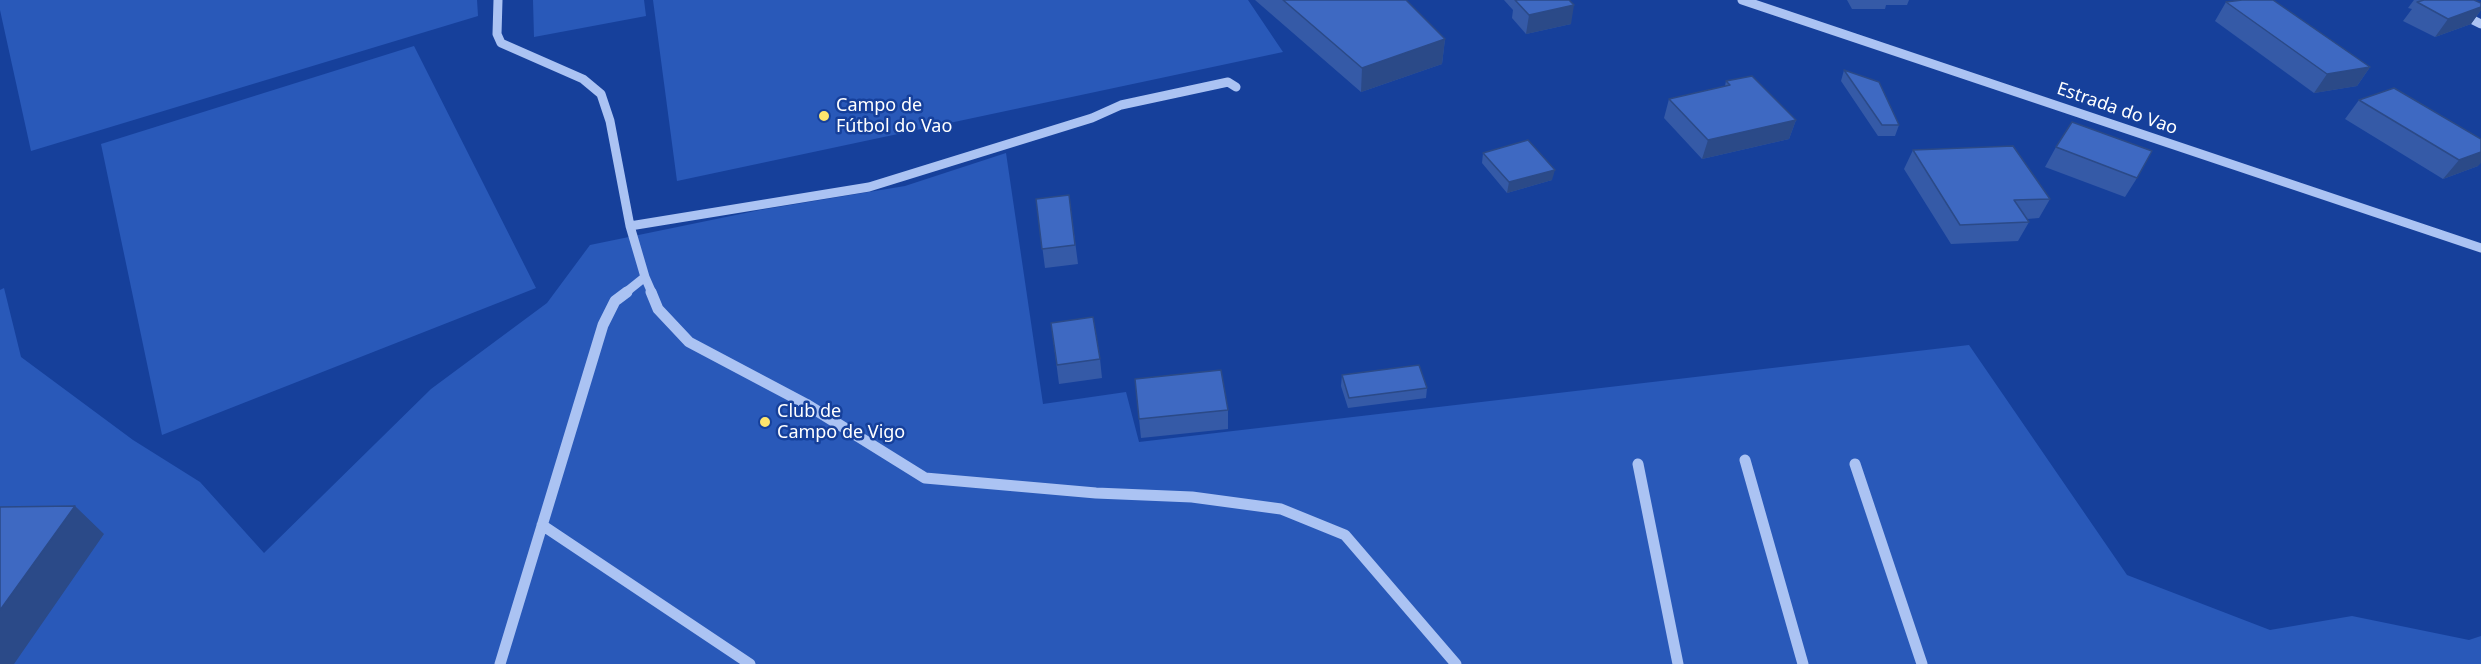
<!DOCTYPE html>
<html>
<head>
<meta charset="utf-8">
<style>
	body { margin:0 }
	canvas { display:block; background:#16409b }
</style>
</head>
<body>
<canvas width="2481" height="664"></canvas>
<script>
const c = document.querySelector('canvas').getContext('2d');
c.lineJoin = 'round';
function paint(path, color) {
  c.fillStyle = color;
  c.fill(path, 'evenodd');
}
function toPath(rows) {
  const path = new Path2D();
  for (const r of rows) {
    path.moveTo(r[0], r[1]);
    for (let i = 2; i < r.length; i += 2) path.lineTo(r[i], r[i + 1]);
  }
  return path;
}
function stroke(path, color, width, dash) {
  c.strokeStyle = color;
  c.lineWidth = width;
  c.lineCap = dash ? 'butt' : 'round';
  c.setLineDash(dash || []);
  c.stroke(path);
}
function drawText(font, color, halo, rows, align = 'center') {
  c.font = font + ' "Noto Sans",sans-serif';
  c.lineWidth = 5;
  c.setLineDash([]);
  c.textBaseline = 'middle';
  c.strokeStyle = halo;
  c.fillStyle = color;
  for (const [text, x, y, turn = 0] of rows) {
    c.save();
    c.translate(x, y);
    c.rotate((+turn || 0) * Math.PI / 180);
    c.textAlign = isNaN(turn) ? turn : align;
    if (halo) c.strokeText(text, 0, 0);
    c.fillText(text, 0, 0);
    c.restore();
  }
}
const green = toPath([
	[0,0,477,0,478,16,31,151,0,10],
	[533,0,644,0,646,16,534,37],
	[653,0,1248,0,1283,52,677,181],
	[414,46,536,288,162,435,101,144],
	[1006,153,1043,404,1126,392,1139,442,1969,345,2127,575,2270,630,2352,616,2469,640,2481,636,2481,664,0,664,0,290,4,288,21,357,133,440,200,482,264,553,431,389,547,303,590,245,760,210,905,186]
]);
const minorFar1 = toPath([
	[498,0,497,34,501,43,583,79,601,94,610,121,630,226,645,277,625,293],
	[1742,0,2481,248],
	[2463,15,2481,24],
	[630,226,869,187,1092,118,1121,105,1228,82,1236,87],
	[645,277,652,293]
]);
const minor = toPath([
	[651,292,658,309,689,342,806,404,925,478,1096,493,1192,497,1281,509,1345,535,1456,664],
	[1745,460,1803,664],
	[1638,464,1678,664],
	[1855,464,1922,664],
	[542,525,750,664],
	[500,664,603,325,615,301,627,292]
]);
const wall = toPath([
	[1255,0,1406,0,1445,39,1442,64,1361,92],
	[1504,0,1569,0,1571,24,1526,34,1512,18,1513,10],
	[1847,0,1909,0,1907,5,1886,5,1885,9,1852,9],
	[2414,0,2474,0,2481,3,2481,10,2471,24,2435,37,2403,21,2412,9,2408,8],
	[2226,2,2370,67,2357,86,2314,93,2215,21],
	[1844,70,1899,125,1895,136,1878,136,1841,81],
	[1726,81,1796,120,1789,139,1702,159,1664,118,1669,99,1725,86],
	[2359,100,2478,166,2443,179,2345,119],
	[2056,147,2137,178,2125,197,2045,167],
	[1913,150,2050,199,2039,218,2027,219,2029,222,2018,241,1951,244,1904,169],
	[1483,153,1552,180,1507,193,1482,163],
	[1069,195,1078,264,1045,268,1036,199],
	[1051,323,1100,359,1102,378,1059,384],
	[1342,375,1427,388,1426,398,1348,408,1341,386],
	[1135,379,1228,410,1228,429,1141,438]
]);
const shadedWall = toPath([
	[1574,5,1571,24,1526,34,1529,15],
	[2481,7,2481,10,2471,24,2435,37,2448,19],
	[1445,39,1442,64,1361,92,1362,68],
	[2370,67,2357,86,2314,93,2327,74],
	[1796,120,1789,139,1702,159,1708,140],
	[2481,152,2481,163,2478,166,2443,179,2459,160],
	[1555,170,1552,180,1507,193,1509,182],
	[75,506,104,534,14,664,0,664,0,610]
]);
const building = toPath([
	[1283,0,1406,0,1445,39,1362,68,1283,0],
	[1515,0,1569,0,1574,5,1529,15,1515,0],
	[2242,0,2273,0,2370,67,2327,74,2226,2,2242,0],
	[2424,0,2474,0,2481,3,2481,7,2448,19,2417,2,2424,0],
	[1844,70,1879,82,1899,125,1882,125,1844,70],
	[1752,76,1796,120,1708,140,1669,99,1730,85,1726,81,1752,76],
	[2394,88,2481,139,2481,152,2459,160,2359,100,2394,88],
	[2072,122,2152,151,2137,178,2056,147,2072,122],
	[1528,140,1555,170,1509,182,1483,153,1528,140],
	[2013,146,2050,199,2014,200,2029,222,1960,225,1913,150,2013,146],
	[1069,195,1075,245,1042,249,1036,199,1069,195],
	[1093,317,1100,359,1057,365,1051,323,1093,317],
	[1419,365,1427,388,1349,398,1342,375,1419,365],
	[1221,370,1228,410,1139,419,1135,379,1221,370],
	[75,506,0,610,0,507,75,506]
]);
const markers = [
	[824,116,6,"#ffe66d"],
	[765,422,6,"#ffe66d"]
];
const poiNames = [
	["Campo de",836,106],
	["Fútbol do Vao",836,127],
	["Club de",777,412],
	["Campo de Vigo",777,433]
];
const streetNames = [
	["Estrada do Vao",2117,109,19]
];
paint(green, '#2959b9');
stroke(minorFar1, '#abc3f3', 9);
stroke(minor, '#abc3f3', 11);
paint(wall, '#355aa7');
paint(shadedWall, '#2b4a88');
paint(building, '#3e69c2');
stroke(building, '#2b4a88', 1.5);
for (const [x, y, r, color] of markers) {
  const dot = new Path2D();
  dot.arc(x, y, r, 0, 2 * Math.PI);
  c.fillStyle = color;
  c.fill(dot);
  stroke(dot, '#16409b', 2);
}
drawText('18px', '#fff', '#16409b', poiNames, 'left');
drawText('18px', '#fff', '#16409b', streetNames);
</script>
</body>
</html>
